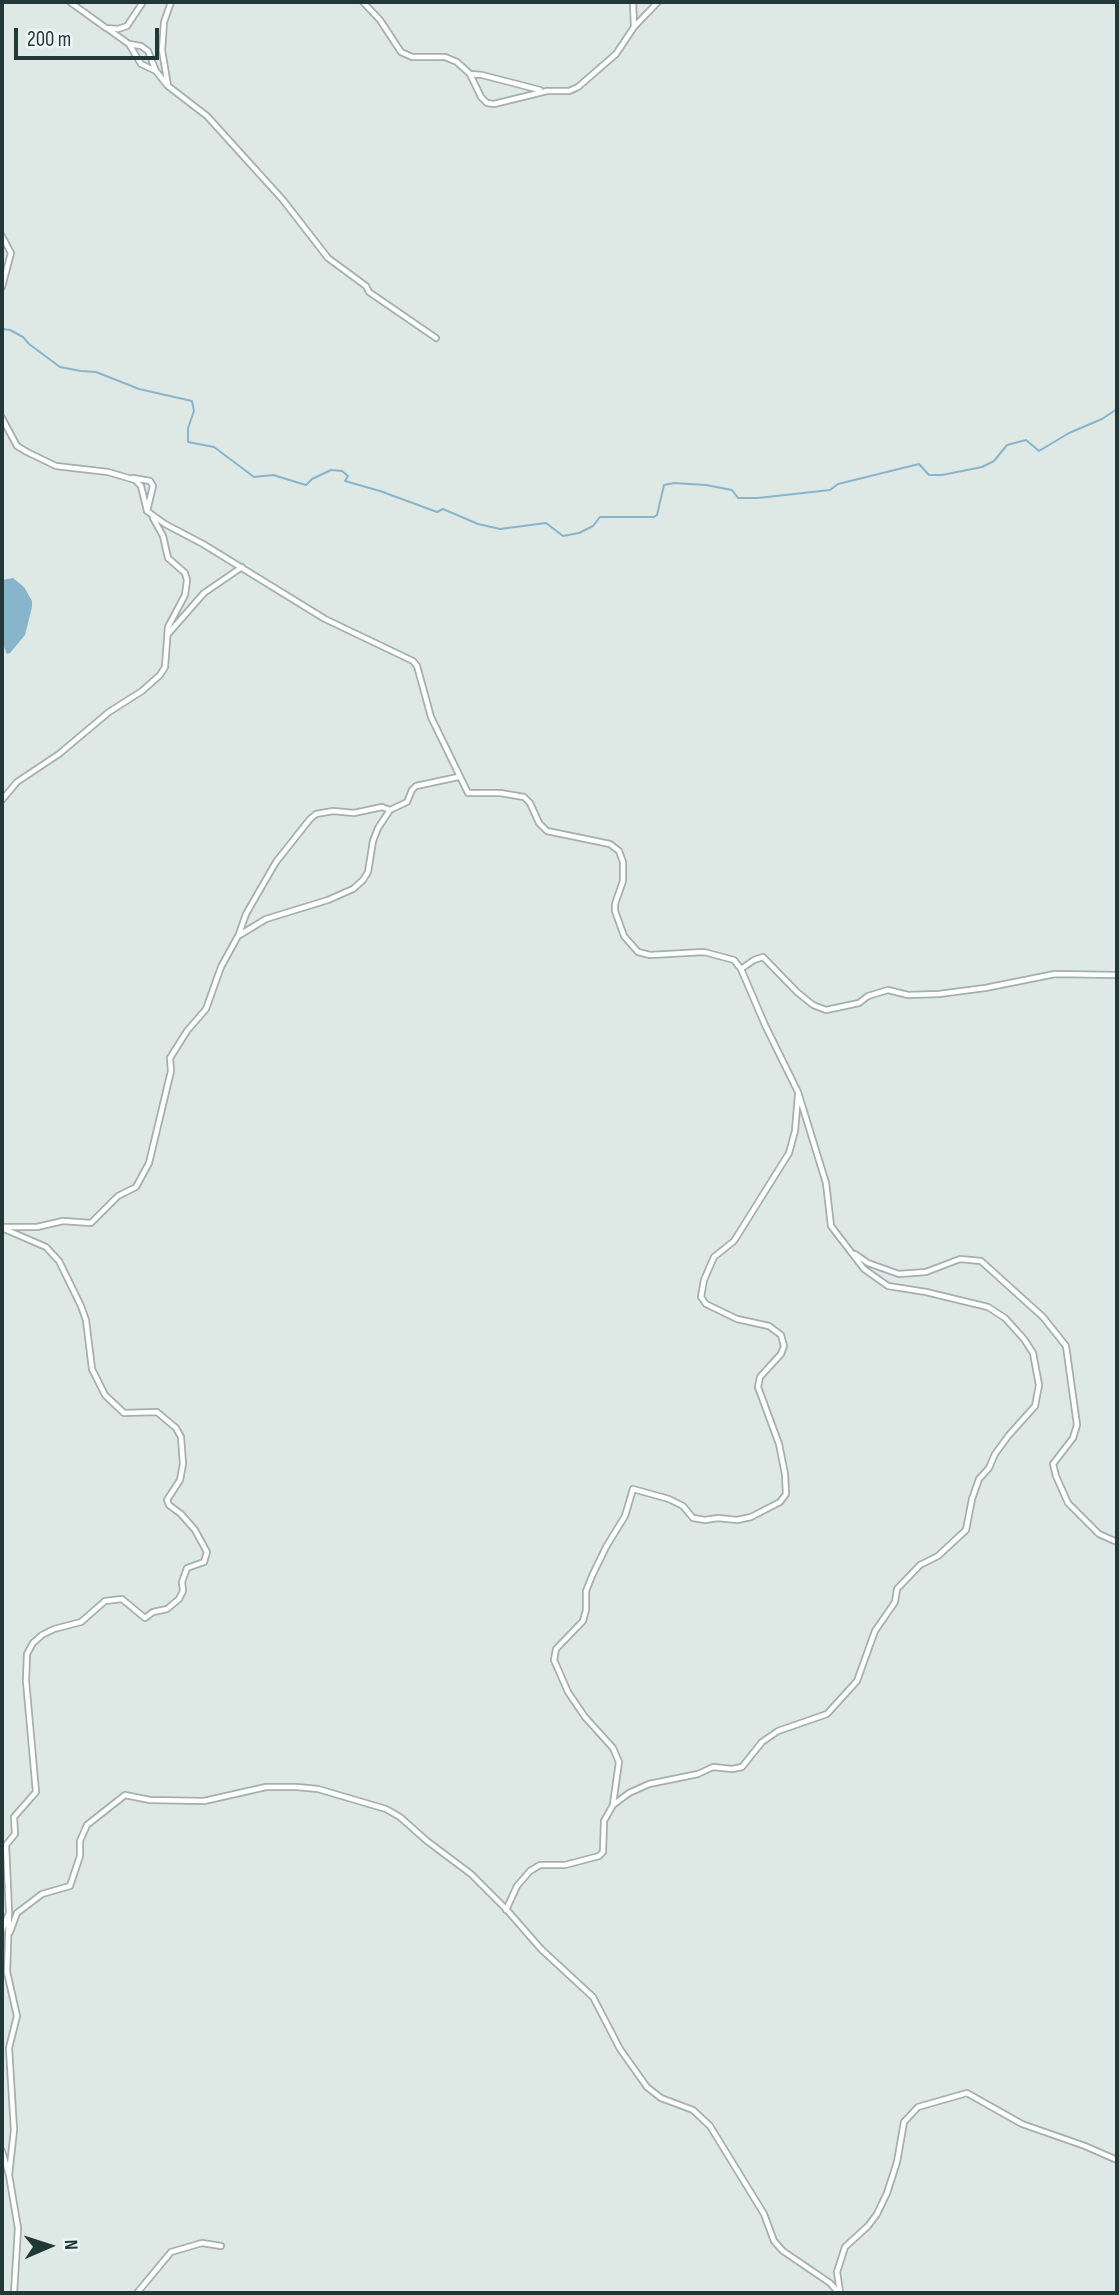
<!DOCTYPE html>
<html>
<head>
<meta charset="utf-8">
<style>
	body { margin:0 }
	#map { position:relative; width:1119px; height:2295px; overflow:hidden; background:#dee9e6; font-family:"Sofia Sans Condensed",sans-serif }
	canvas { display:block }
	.frame { position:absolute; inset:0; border:4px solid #213836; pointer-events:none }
	.north { position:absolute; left:14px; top:2211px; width:70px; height:70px; -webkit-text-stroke:5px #eef6f4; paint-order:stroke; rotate:87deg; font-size:19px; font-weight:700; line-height:28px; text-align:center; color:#213836 }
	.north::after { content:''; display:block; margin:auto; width:24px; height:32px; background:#213836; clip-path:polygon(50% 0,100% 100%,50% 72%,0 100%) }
	.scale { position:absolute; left:14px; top:28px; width:145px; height:32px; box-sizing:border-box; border:4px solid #213836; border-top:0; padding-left:9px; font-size:21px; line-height:24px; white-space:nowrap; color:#213836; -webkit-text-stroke:5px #eef6f4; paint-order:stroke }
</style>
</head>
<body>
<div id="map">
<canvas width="1119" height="2295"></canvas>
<div class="frame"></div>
<div class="north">N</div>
<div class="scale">200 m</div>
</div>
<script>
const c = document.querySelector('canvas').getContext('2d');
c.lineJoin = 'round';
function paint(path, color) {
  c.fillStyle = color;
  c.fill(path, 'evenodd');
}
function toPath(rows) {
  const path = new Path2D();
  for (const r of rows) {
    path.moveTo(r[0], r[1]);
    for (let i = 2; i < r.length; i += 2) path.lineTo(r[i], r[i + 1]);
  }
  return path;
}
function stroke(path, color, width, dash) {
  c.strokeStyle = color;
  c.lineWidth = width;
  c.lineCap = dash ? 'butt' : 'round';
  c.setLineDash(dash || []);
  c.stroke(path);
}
const water = toPath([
	[13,578,24,587,32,601,32,607,25,635,10,653,7,654,2,642,2,580]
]);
const stream = toPath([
	[2,329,10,330,23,337,29,344,60,367,81,371,96,372,139,389,192,401,194,411,188,428,188,442,214,447,254,477,273,475,306,485,312,479,331,470,342,471,348,476,345,481,380,491,437,512,443,509,478,524,500,529,546,523,563,536,579,533,593,526,600,517,654,517,657,515,664,485,674,483,706,485,732,490,738,498,758,498,830,490,838,484,919,464,929,475,942,475,982,467,994,461,1007,445,1026,440,1039,451,1069,433,1102,419,1117,409]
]);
const minor = toPath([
	[70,2,106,28,118,29,127,26,143,2],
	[171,2,164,22,162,50,168,86,207,116,283,200,328,258,366,286,369,292,436,338],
	[363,2,380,20,401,52,412,57,445,57,457,62,470,74,481,97,487,103,494,104,547,91,569,91,578,87,616,54,634,27,658,2],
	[633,2,634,26],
	[108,29,129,44,141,46,148,51,156,71,167,85],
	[129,44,141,64,156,71],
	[470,74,482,75,540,90],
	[2,236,11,253,2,287],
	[2,418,17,446,27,452,56,466,108,472,135,480,141,486,147,511,165,524,203,544,325,619,413,661,417,666,431,717,468,793,500,793,524,797,530,803,539,823,547,831,610,844,619,851,623,862,623,881,615,904,615,911,624,936,638,952,650,955,704,952,734,960,741,969,754,960,763,957,797,992,813,1005,826,1010,859,1003,868,996,888,990,908,995,939,994,985,988,1055,974,1117,975],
	[133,478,150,481,153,486,147,511],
	[168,634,204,593,242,567],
	[2,800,17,782,59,754,109,712,142,691,160,675,165,667,168,627,185,595,187,580,185,573,168,558,163,536,153,518],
	[239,934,246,914,276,862,310,819,316,814,333,811,354,813,382,807,390,810],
	[2,1227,37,1227,63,1221,91,1223,118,1196,136,1187,149,1163,171,1071,170,1058,187,1031,206,1009,221,967,238,936,266,919,328,900,353,889,363,880,368,872,373,841,378,828,390,810,407,802,412,790,416,786,458,777],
	[2,1228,46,1247,59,1261,81,1306,86,1320,92,1369,105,1395,124,1413,157,1412,176,1428,181,1437,183,1464,180,1480,167,1500,169,1505,181,1514,195,1530,207,1552,204,1562,187,1568,182,1582,183,1591,179,1599,167,1609,153,1612,145,1618,122,1599,105,1601,81,1622,54,1629,42,1635,33,1643,27,1654,26,1681,36,1792,14,1817,15,1834,6,1845,9,1912,7,1972,17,2016,9,2048,14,2130,9,2175],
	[855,1254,868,1263,899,1274,926,1272,960,1259,981,1261,1043,1317,1066,1346,1077,1425,1073,1438,1053,1464,1056,1476,1068,1503,1099,1534,1117,1542],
	[613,1804,619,1762,613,1748,585,1717,568,1692,554,1660,556,1649,583,1621,586,1610,586,1591,592,1576,606,1547,625,1516,633,1489,669,1499,683,1506,693,1518,705,1520,718,1518,737,1520,751,1517,780,1502,786,1494,785,1474,779,1444,758,1387,760,1377,781,1354,784,1346,781,1335,769,1326,737,1319,706,1304,701,1297,704,1280,714,1257,734,1241,789,1153,795,1131,798,1095],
	[506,1910,517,1886,530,1871,540,1865,565,1865,599,1856,603,1852,604,1821,613,1805,629,1793,649,1784,698,1774,713,1767,732,1769,742,1767,762,1742,778,1731,827,1714,857,1681,875,1631,895,1602,897,1589,920,1565,938,1556,966,1530,972,1499,979,1479,989,1468,995,1454,1009,1435,1035,1406,1039,1385,1033,1353,1024,1339,1005,1318,988,1307,926,1292,888,1286,864,1269,831,1226,826,1183,798,1092,765,1025,741,969],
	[2,1931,8,1915],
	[10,1932,17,1913,42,1894,70,1886,80,1856,80,1841,87,1825,125,1795,150,1800,204,1801,266,1787,297,1787,318,1789,386,1809,400,1817,427,1841,471,1874,507,1910,541,1949,593,1997,620,2049,647,2087,661,2098,693,2110,710,2126,764,2214,774,2241,783,2251,830,2283,839,2293],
	[2,2151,9,2175,18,2228,14,2293],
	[840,2292,837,2272,845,2247,868,2226,877,2214,887,2193,897,2162,904,2122,918,2107,967,2093,1022,2124,1085,2146,1117,2160],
	[137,2293,171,2252,202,2243,221,2246]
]);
paint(water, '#88b5cc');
stroke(stream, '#88b5cc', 2);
stroke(minor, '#a2b0ae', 8);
stroke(minor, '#fff', 4.5);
</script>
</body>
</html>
